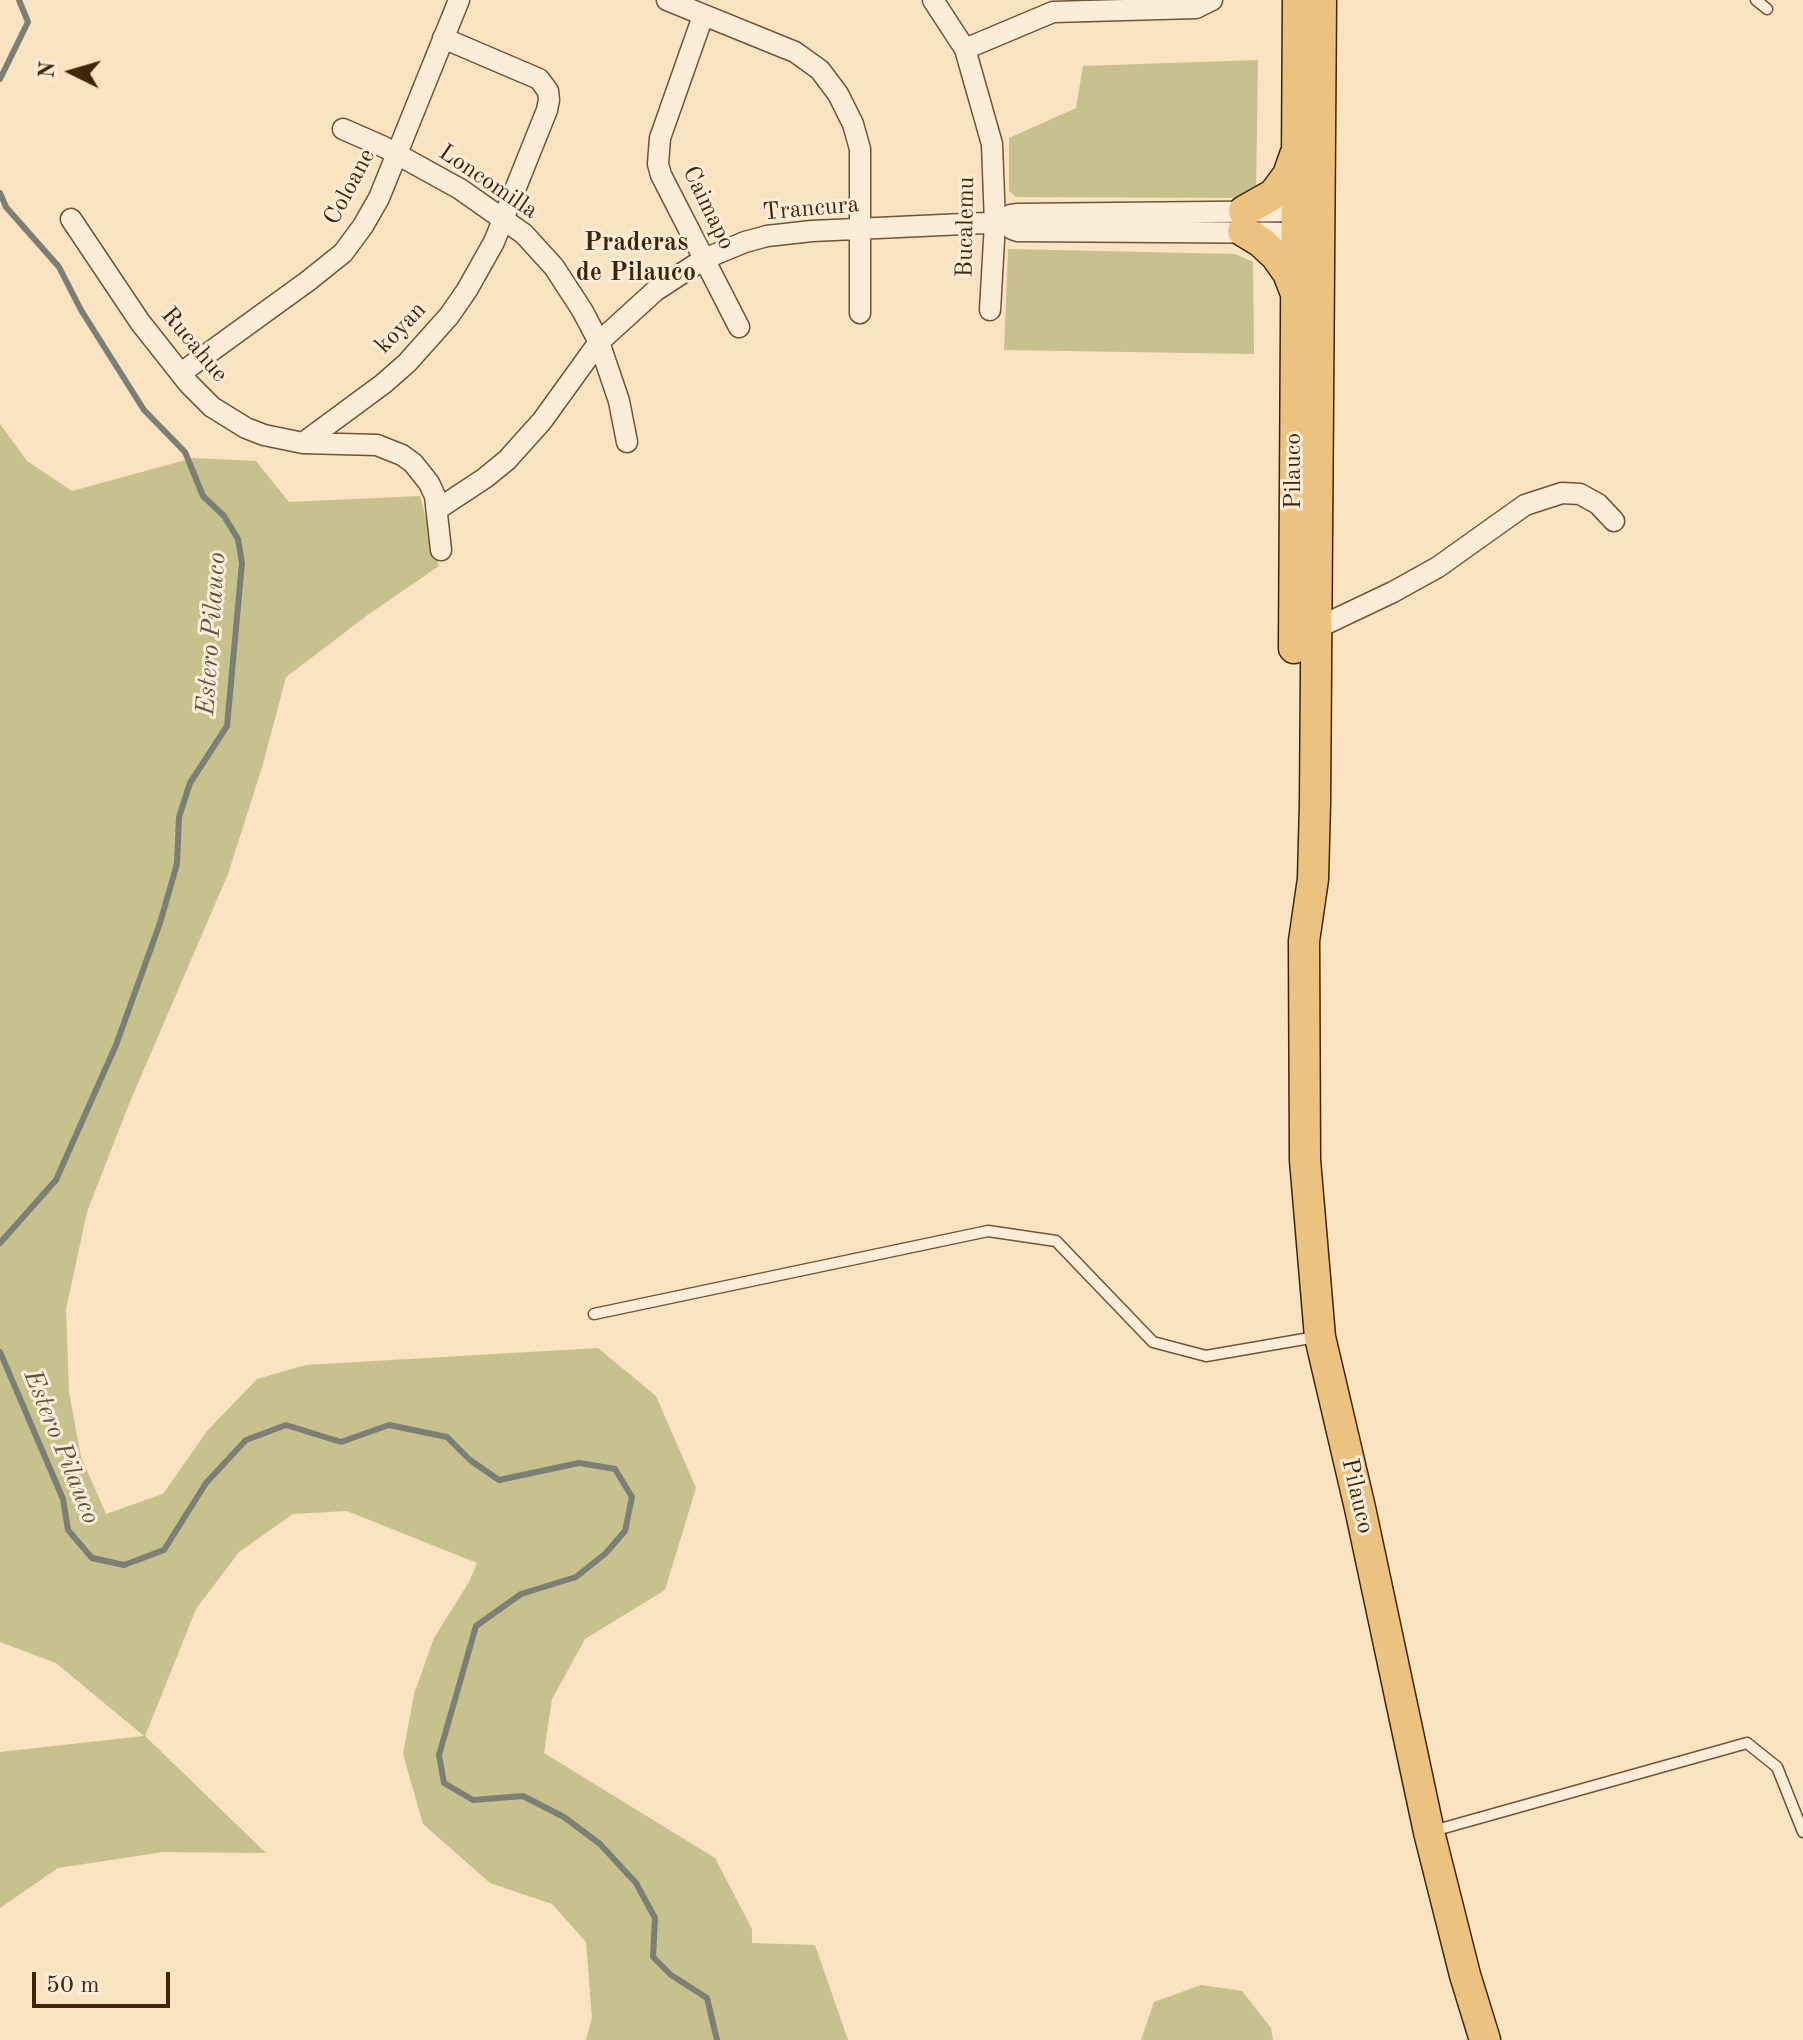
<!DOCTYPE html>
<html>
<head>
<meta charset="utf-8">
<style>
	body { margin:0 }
	#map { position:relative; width:1803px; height:2040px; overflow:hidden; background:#f9e3c1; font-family:"Old Standard TT",serif }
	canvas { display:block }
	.north { position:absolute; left:32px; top:32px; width:80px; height:80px; -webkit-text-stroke:6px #fbedd7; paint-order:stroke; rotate:275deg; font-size:22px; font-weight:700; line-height:32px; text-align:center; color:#42240a }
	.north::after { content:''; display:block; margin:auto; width:28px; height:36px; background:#42240a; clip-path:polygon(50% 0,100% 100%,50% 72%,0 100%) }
	.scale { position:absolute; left:32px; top:1972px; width:138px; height:36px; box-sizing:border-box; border:4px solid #42240a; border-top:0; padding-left:10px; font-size:24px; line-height:28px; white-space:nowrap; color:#42240a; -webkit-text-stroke:6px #fbedd7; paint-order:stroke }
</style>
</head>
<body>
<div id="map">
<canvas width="1803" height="2040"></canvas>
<div class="north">N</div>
<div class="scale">50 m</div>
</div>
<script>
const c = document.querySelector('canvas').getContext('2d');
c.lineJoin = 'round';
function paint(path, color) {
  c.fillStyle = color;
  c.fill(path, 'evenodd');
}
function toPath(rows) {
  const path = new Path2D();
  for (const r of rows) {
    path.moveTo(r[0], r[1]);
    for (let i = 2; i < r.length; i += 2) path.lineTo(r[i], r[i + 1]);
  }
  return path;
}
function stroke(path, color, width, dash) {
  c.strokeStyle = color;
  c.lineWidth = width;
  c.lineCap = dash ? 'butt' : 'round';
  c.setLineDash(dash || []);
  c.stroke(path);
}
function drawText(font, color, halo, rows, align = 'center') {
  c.font = font + ' "Old Standard TT",serif';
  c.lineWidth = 6;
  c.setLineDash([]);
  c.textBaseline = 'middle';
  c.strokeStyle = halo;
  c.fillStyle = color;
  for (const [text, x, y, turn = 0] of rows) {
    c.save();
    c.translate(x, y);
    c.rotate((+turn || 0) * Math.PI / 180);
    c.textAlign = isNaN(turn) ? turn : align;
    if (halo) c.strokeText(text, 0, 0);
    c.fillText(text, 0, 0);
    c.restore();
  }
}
const green = toPath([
	[1258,60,1256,189,1246,198,1016,197,1009,191,1009,138,1076,108,1083,66],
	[1008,249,1235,254,1253,262,1254,354,1004,350],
	[0,424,27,461,72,491,193,458,256,461,289,502,420,496,439,566,369,614,286,677,263,764,228,874,129,1104,87,1212,66,1309,69,1392,81,1457,106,1514,163,1494,207,1431,257,1379,306,1365,598,1348,656,1396,696,1488,665,1590,585,1639,552,1699,544,1753,715,1858,752,1929,752,1943,815,1945,848,2040,586,2040,592,2018,586,1942,552,1904,490,1883,423,1824,403,1754,414,1694,434,1638,469,1582,477,1563,347,1511,293,1514,239,1552,196,1609,145,1736,266,1853,163,1852,58,1868,0,1908,0,1752,144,1736,56,1663,0,1642],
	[1201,1985,1242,1991,1271,2028,1273,2040,1141,2040,1154,2002]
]);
const stream = toPath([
	[0,79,28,22,19,0],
	[0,193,6,207,59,267,81,310,144,410,185,452,203,496,224,516,238,539,242,563,227,726,190,783,179,817,177,864,160,923,116,1045,56,1180,0,1243],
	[0,1352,63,1499,68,1530,92,1558,124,1565,164,1550,206,1483,246,1440,286,1425,341,1442,389,1425,447,1437,470,1460,499,1480,579,1463,615,1469,632,1497,625,1531,606,1553,576,1577,521,1594,476,1626,439,1755,444,1783,473,1800,523,1796,564,1817,600,1844,636,1883,655,1918,653,1957,671,1975,707,1998,717,2040]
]);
const lane = toPath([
	[1756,0,1767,9],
	[594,1314,988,1231,1056,1241,1153,1342,1206,1356,1316,1337],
	[1433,1831,1747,1743,1777,1767,1803,1832]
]);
const street = toPath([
	[667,0,795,52,820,70,838,94,853,124,860,149,860,313],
	[933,0,965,49,992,144,995,223,990,310],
	[703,16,660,138,658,164,661,175,739,327],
	[965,49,1053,12,1196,8,1212,0],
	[343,129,384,147,460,189,524,234,554,267,582,310,599,342,619,401,627,442],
	[71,219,140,322,189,384,212,407,246,428,264,435,303,443,377,445,402,455,413,463,429,483,435,496,441,550],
	[1007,222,1012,229,1018,231,1307,233],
	[181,373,308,281,343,253,363,226,379,198,459,0],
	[303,443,383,384,407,363,449,316,467,290,494,242,547,110,549,100,548,91,539,79,443,38],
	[438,509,485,478,507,460,542,421,599,342,655,291,704,259,745,242,767,236,812,231,1007,222,1011,215,1018,214,1306,211],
	[1315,629,1393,592,1438,567,1525,505,1562,493,1580,494,1598,504,1614,521]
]);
const primary = toPath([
	[1321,0,1315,804,1313,879,1304,941,1305,1160,1320,1337,1360,1508,1429,1832,1465,1975,1485,2040],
	[1244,211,1274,194,1288,175,1295,155],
	[1243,231,1261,242,1276,256,1288,273,1295,291],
	[1294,648,1298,0]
]);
const streetNames = [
	["Loncomilla",488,182,34],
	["Coloane",350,187,-62],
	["Caimapo",708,208,64],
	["Trancura",811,209,-5],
	["Bucalemu",966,227,-89],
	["koyan",401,328,-46],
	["Rucahue",194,345,50],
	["Pilauco",1294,471,-90],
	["Pilauco",1357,1496,77]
];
const neighbourhoodNames = [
	["Praderas",636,243],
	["de Pilauco",636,273]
];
const waterNames = [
	["Estero Pilauco",212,634,-86],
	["Estero Pilauco",61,1447,68]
];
paint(green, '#c6c18d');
stroke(stream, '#7b7f75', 6);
stroke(lane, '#705438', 13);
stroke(street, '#705438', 23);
stroke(primary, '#42240a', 33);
stroke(lane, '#fbedd7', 10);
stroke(street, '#fbedd7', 20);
stroke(primary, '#ecc280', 30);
drawText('24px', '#42240a', '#fbedd7', streetNames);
drawText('bold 26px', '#42240a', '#fbedd7', neighbourhoodNames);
drawText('italic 26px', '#5e523f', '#fbedd7', waterNames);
</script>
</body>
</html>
